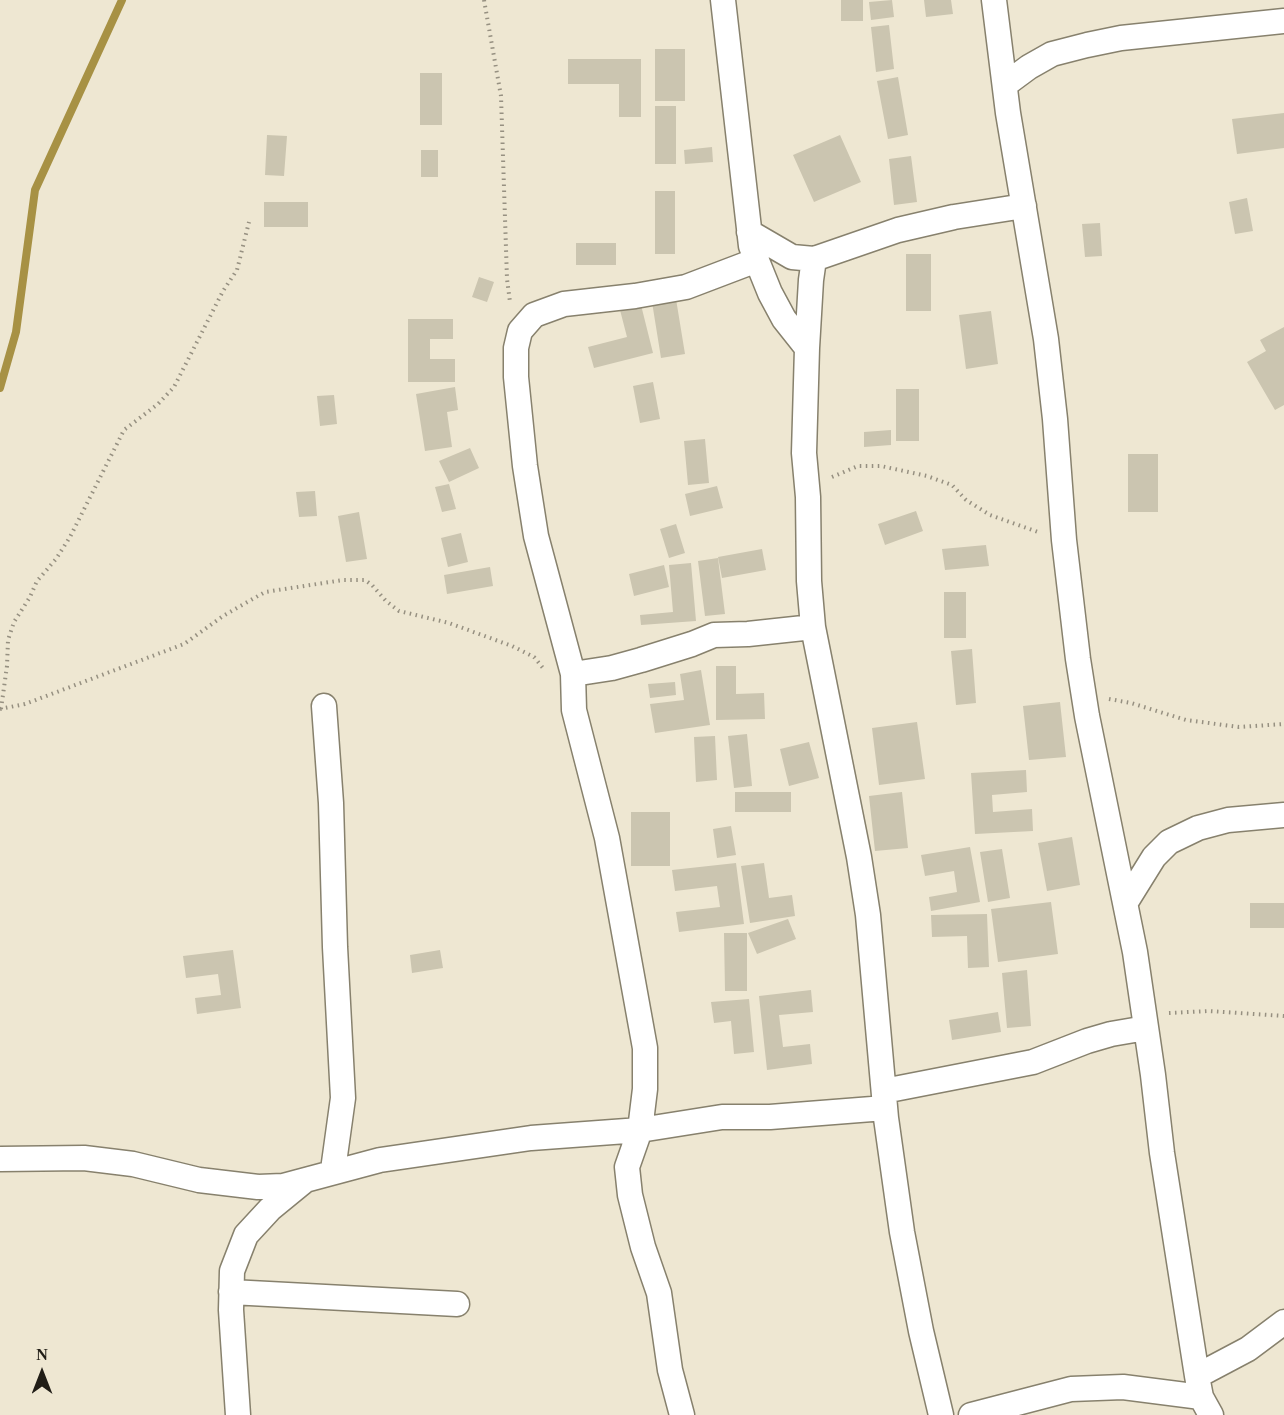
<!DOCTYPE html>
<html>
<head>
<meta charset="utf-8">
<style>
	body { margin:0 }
	#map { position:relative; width:1284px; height:1415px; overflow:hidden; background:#eee7d2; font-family:Georgia,serif }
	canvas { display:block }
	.north { position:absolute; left:12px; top:1343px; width:60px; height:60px; -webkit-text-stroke:4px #eee7d2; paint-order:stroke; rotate:0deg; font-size:16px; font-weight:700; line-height:24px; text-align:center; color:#211e17 }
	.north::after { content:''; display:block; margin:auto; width:21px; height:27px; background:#211e17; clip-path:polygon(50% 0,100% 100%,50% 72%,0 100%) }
</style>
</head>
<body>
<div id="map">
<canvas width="1284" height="1415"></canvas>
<div class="north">N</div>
</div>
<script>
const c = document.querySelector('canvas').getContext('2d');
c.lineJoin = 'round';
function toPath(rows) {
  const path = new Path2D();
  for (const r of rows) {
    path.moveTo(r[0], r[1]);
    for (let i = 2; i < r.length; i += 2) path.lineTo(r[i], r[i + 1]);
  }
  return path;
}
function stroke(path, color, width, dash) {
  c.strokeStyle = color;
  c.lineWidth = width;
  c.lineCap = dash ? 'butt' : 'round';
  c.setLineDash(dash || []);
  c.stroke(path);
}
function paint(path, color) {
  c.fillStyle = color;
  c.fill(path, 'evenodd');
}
const stream = toPath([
	[0,388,16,332,35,190,122,0]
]);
const building = toPath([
	[841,0,863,0,863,21,841,21],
	[892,0,894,17,871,20,869,2],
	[924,0,951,0,953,14,926,17],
	[889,25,894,69,876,72,871,27],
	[655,49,685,49,685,101,655,101],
	[568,59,641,59,641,117,619,117,619,84,568,84],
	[420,73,442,73,442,125,420,125],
	[898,77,908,135,888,139,877,81],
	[655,106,676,106,676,164,655,164],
	[1284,113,1284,148,1237,154,1232,119],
	[267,135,287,136,284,176,265,175],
	[840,135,861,182,814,202,793,155],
	[712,147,713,162,685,164,684,150],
	[421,150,438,150,438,177,421,177],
	[911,156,917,202,894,205,889,159],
	[655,191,675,191,675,254,655,254],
	[1247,198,1253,231,1235,234,1229,202],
	[264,202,308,202,308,227,264,227],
	[1100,223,1102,256,1085,257,1082,224],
	[576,243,616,243,616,265,576,265],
	[906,254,931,254,931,311,906,311],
	[479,277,494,282,487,302,472,297],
	[676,299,685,354,661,358,652,302],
	[641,305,653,353,594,368,588,347,627,337,620,310],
	[991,311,998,364,966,369,959,315],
	[408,319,453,319,453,339,430,339,430,359,455,359,455,382,408,382],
	[1284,327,1284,405,1275,410,1247,362,1266,351,1260,340],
	[653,382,660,419,640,423,633,386],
	[455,387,458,410,447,412,452,447,425,451,416,394],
	[896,389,919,389,919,441,896,441],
	[334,395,337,424,320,426,317,396],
	[891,430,891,445,864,447,864,432],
	[705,439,709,483,688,485,684,441],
	[470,448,479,468,449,482,439,461],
	[1128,454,1158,454,1158,512,1128,512],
	[449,484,456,509,442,512,435,487],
	[717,486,723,508,690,516,685,494],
	[315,491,317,516,299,517,296,492],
	[916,511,923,531,885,545,878,524],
	[359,512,367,559,346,562,338,516],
	[676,524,685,553,669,558,660,529],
	[461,533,468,562,448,567,441,538],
	[986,545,989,566,945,570,942,549],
	[762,549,766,570,722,578,718,557],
	[718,558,725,614,705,616,698,561],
	[691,563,696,621,641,625,640,615,673,612,669,565],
	[664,565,669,587,634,596,629,574],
	[490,567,493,586,447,594,444,575],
	[944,592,966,592,966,638,944,638],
	[972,649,976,703,956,705,951,651],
	[716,666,736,666,736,694,764,693,765,719,716,720],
	[701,670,710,725,655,733,650,704,684,700,680,674],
	[675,682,676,695,650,698,648,684],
	[1060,702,1066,757,1029,760,1023,706],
	[917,722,925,779,879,785,872,728],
	[747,734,752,786,734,788,728,736],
	[715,736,717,780,696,782,694,737],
	[809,742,819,778,789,786,780,749],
	[1026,770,1027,792,992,795,993,812,1032,809,1033,831,975,834,971,773],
	[735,792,791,792,791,812,735,812],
	[902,792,908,848,875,851,869,796],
	[631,812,670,812,670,866,631,866],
	[731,826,736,855,717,858,713,829],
	[1072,837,1080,885,1047,891,1038,843],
	[970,847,980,902,931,911,929,897,957,892,954,871,925,876,921,855],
	[1002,849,1010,898,988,902,980,852],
	[736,863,744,924,679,932,676,912,720,907,717,886,675,891,672,870],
	[764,863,769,898,792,895,795,916,750,923,741,866],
	[1051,902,1058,954,998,962,991,909],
	[1250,903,1284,903,1284,928,1250,928],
	[987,914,989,967,968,968,967,936,932,937,931,915],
	[788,919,796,939,757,954,748,933],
	[724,933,747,933,747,991,725,991],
	[233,950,241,1008,197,1014,195,998,221,995,218,974,186,978,183,956],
	[440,950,443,968,412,973,410,955],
	[1027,970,1031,1026,1007,1028,1002,973],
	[811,990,813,1012,779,1015,783,1047,810,1044,812,1064,767,1070,759,996],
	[749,999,754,1052,734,1054,731,1021,714,1023,711,1002],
	[998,1012,1001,1032,952,1040,949,1020]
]);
const path = toPath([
	[484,0,501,96,507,279,510,302],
	[832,477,858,466,881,466,927,476,952,485,966,500,990,515,1038,532],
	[1109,699,1131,703,1186,720,1239,727,1284,724],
	[0,709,25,704,184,644,223,616,265,592,343,580,365,580,372,585,386,601,399,611,449,623,512,646,534,657,543,668],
	[1,709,7,666,8,640,14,622,30,597,37,581,56,559,70,537,124,430,158,404,174,387,223,291,237,270,249,222],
	[1169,1013,1209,1011,1284,1016]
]);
const street = toPath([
	[723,0,751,246,770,293,784,319,807,348],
	[994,0,1008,113,1046,339,1055,419,1064,540,1078,659,1087,716,1135,952,1153,1075,1162,1153,1197,1376,1201,1397,1211,1415],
	[1006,84,1029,67,1052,54,1087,45,1121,38,1284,21],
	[749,232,792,257,814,259,898,230,954,217,1024,206],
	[814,259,811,280,807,348,804,453,808,497,809,581,813,627,859,857,868,915,886,1118,902,1232,921,1331,941,1415],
	[573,674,612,668,641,660,692,644,714,635,748,634,813,627],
	[324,706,331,803,335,947,343,1098,333,1170],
	[1126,902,1154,857,1169,842,1198,828,1228,820,1284,815],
	[884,1091,1033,1062,1087,1041,1111,1034,1146,1028],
	[0,1159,84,1158,133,1164,199,1180,258,1187,283,1186,380,1160,531,1138,640,1130,722,1117,770,1117,885,1108],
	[231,1292,457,1304],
	[1197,1376,1248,1349,1284,1322],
	[238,1415,231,1310,232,1271,246,1235,270,1209,303,1182],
	[682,1415,670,1370,659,1293,643,1247,630,1195,627,1167,640,1130,645,1089,645,1048,607,838,574,710,573,674,536,536,525,466,516,377,516,348,520,331,534,315,564,304,635,296,686,287,757,260],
	[971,1415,1071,1389,1123,1387,1201,1397]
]);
stroke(stream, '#a79144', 8);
paint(building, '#cbc5b0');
stroke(street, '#87816d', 27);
stroke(path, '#969081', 4, [1.5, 4.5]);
stroke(street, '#fff', 24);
</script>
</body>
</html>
